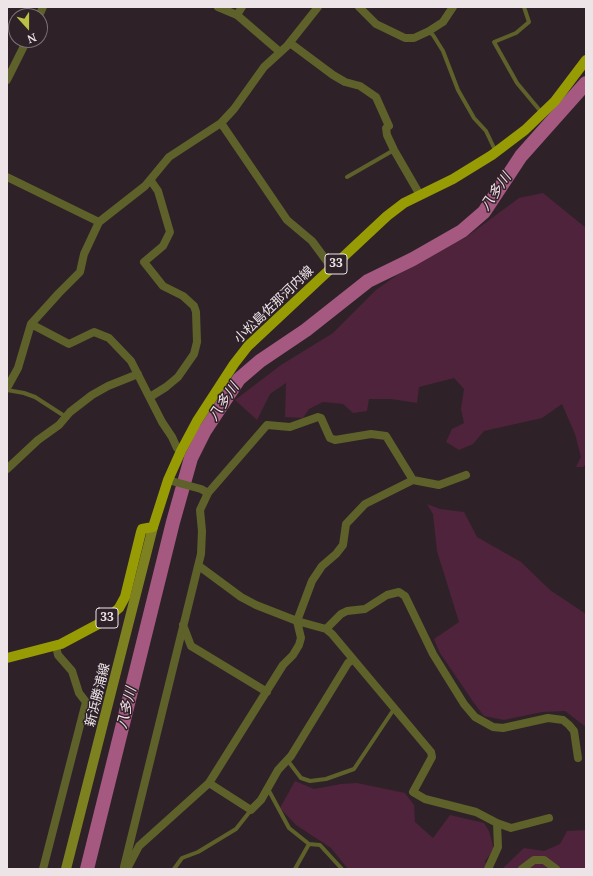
<!DOCTYPE html>
<html>
<head>
<meta charset="utf-8">
<style>
	body { margin:0 }
	#map { position:relative; width:593px; height:876px; overflow:hidden; background:#2e2228; font-family:"Noto Serif",serif }
	canvas { display:block }
	.frame { position:absolute; inset:0; border:8px solid #ede4e8; pointer-events:none }
	.north { position:absolute; left:8px; top:8px; width:40px; height:40px; box-sizing:border-box; background:#2e2228; border:1px solid #7a7075; border-radius:50%; rotate:159deg; font-size:11px; font-weight:700; line-height:16px; text-align:center; color:#ede4e8 }
	.north::after { content:''; display:block; margin:auto; width:14px; height:18px; background:#bbc045; clip-path:polygon(50% 0,100% 100%,50% 72%,0 100%) }
</style>
</head>
<body>
<div id="map">
<canvas width="593" height="876"></canvas>
<div class="frame"></div>
<div class="north">N</div>
</div>
<script>
const c = document.querySelector('canvas').getContext('2d');
c.lineJoin = 'round';
function paint(path, color) {
  c.fillStyle = color;
  c.fill(path, 'evenodd');
}
function toPath(rows) {
  const path = new Path2D();
  for (const r of rows) {
    path.moveTo(r[0], r[1]);
    for (let i = 2; i < r.length; i += 2) path.lineTo(r[i], r[i + 1]);
  }
  return path;
}
function stroke(path, color, width, dash) {
  c.strokeStyle = color;
  c.lineWidth = width;
  c.lineCap = dash ? 'butt' : 'round';
  c.setLineDash(dash || []);
  c.stroke(path);
}
function drawText(font, color, halo, rows, align = 'center') {
  c.font = font + ' "Noto Serif","Noto Sans JP",serif';
  c.lineWidth = 3;
  c.setLineDash([]);
  c.textBaseline = 'middle';
  c.strokeStyle = halo;
  c.fillStyle = color;
  for (const [text, x, y, turn = 0] of rows) {
    c.save();
    c.translate(x, y);
    c.rotate((+turn || 0) * Math.PI / 180);
    c.textAlign = isNaN(turn) ? turn : align;
    if (halo) c.strokeText(text, 0, 0);
    c.fillText(text, 0, 0);
    c.restore();
  }
}
const green = toPath([
	[543,193,586,228,586,464,583,467,576,467,581,457,575,434,562,404,542,418,484,431,473,444,459,450,446,442,452,429,464,423,461,409,464,389,454,378,419,387,417,403,391,399,369,399,367,411,353,413,343,404,323,402,309,409,303,418,285,417,286,383,270,394,257,420,235,400,281,365,333,333,376,290,425,255,465,238,519,198],
	[427,504,440,509,464,512,477,537,521,562,550,590,586,614,586,727,565,711,542,712,504,720,484,716,474,703,440,653,434,639,459,622,437,551,433,514],
	[295,781,314,789,341,784,357,783,405,793,414,805,415,822,433,838,450,815,484,823,489,831,494,849,485,861,487,869,348,869,331,848,296,825,280,808],
	[586,830,586,869,502,869,524,848,544,851,560,844,567,831]
]);
const river = toPath([
	[87,869,173,522,191,458,204,432,239,379,260,361,306,330,368,281,413,259,462,231,484,212,521,156,586,83]
]);
const lane = toPath([
	[524,7,529,22,516,33,494,42,517,83,542,113],
	[429,32,433,35,443,51,458,90,474,118,486,131,496,152],
	[347,177,394,150],
	[7,390,24,393,35,397,66,417],
	[288,761,301,778,310,781,326,779,354,769,394,709],
	[268,789,289,828,309,844,295,869],
	[309,844,320,845,342,869],
	[174,869,182,858,198,852,236,829,251,810]
]);
const street = toPath([
	[218,7,237,15,280,52],
	[359,7,376,24,405,38,414,38,429,31,443,22,453,7],
	[237,15,242,7],
	[39,16,43,7],
	[290,43,333,75,345,82,360,86,376,97,389,126,386,128,387,135,394,150,420,195],
	[7,80,27,40],
	[221,123,287,220,312,241,332,268],
	[7,177,99,222],
	[31,324,69,344,94,332,109,338,131,361,162,422,172,437,177,448,181,451],
	[7,388,18,368,31,324,59,293,80,272,84,254,99,222,145,186,169,157,221,123,234,109,264,67,287,46,318,7],
	[150,397,166,387,178,377,194,354,197,342,196,312,194,306,183,296,163,286,144,262,163,246,170,232,158,191,151,181],
	[7,469,38,440,59,425,70,412,92,395,108,386,138,374],
	[208,493,267,425,290,427,318,417,321,418,330,438,335,440,371,434,386,436,413,480,439,485,466,475],
	[199,566,241,597,256,605,297,621,326,629,341,614,347,611,365,609,387,595,399,592,405,596,433,654,464,704,475,717,493,727,503,728,548,718,563,720,569,725,574,731,578,758],
	[183,625,191,646,267,692],
	[326,629,332,634,431,752,432,757,413,792,425,799,476,812,497,823,511,828,549,818],
	[209,783,251,810,261,800,278,770,291,756,348,663,352,660],
	[124,867,201,554,202,531,200,510,208,493,201,489,168,480],
	[43,869,86,702,79,693,72,671,58,655,56,646],
	[127,869,139,846,209,783,283,665,293,655,299,645,301,638,297,621,312,581,322,566,336,554,343,545,346,524,365,504,413,480],
	[488,869,498,847,497,823],
	[522,869,534,860,544,860,556,869]
]);
const secondary = toPath([
	[66,869,153,527]
]);
const primary = toPath([
	[7,658,61,644,104,621,119,608,125,597,141,532,142,529,153,527,168,480,181,451,197,421,234,364,248,346,387,216,404,203,453,179,492,155,525,130,555,101,586,60]
]);
const shields = [
	[336,264,22],
	[107,618,22]
];
const shieldNames = [
	["33",336,264],
	["33",107,618]
];
const streetNames = [
	["小松島佐那河内線",274,305,-44],
	["新浜勝浦線",98,695,-76]
];
const waterNames = [
	["八多川",496,192,-55],
	["八多川",224,402,-56],
	["八多川",127,708,-76]
];
paint(green, '#4f233b');
stroke(river, '#a55981', 14);
stroke(lane, '#5e612a', 4);
stroke(street, '#5e612a', 8);
stroke(secondary, '#7e8120', 10);
stroke(primary, '#979b04', 10);
for (const [x, y, w] of shields) {
  const box = new Path2D();
  box.roundRect(x - w / 2, y - 10, w, 20, 3);
  c.fillStyle = '#2e2228';
  c.fill(box);
  stroke(box, '#ede4e8', 1);
}
drawText('bold 12px', '#ede4e8', null, shieldNames);
drawText('13px', '#ede4e8', '#2e2228', streetNames);
drawText('italic 14px', '#f1dbe5', '#2e2228', waterNames);
</script>
</body>
</html>
